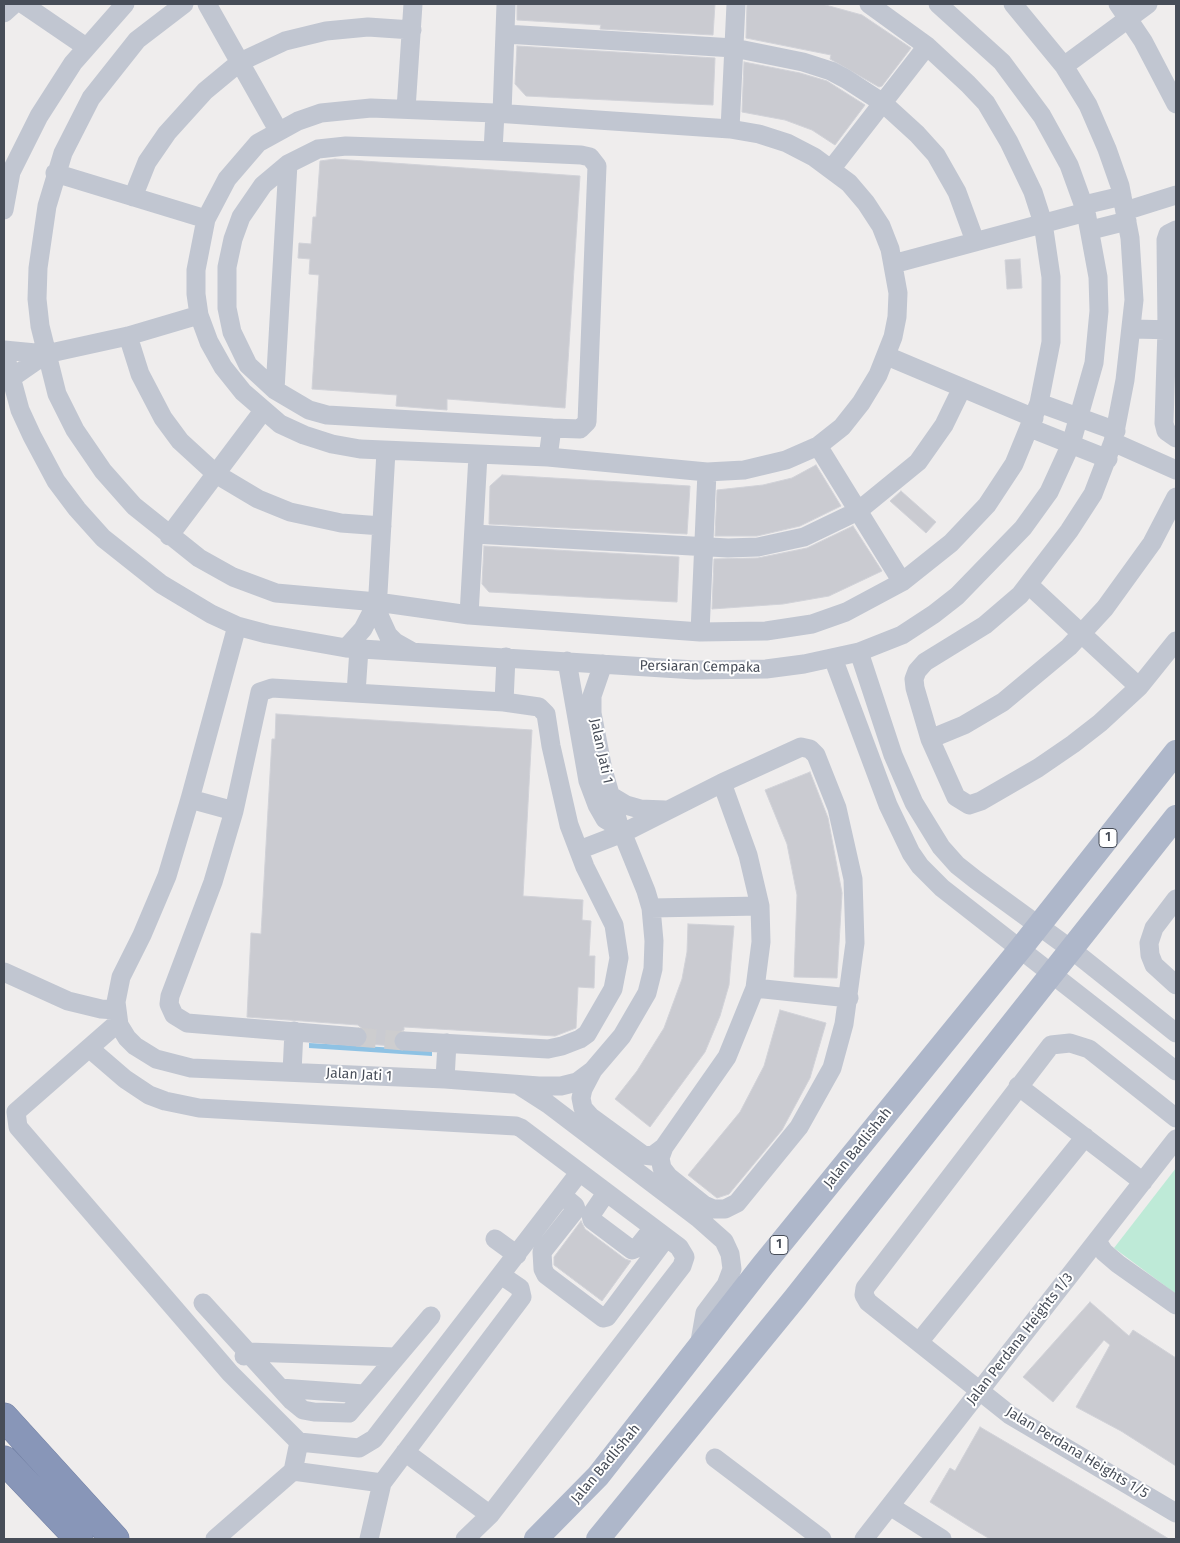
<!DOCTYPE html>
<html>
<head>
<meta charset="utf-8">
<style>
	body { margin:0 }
	#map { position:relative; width:1180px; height:1543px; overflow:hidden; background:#efeded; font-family:"Fira Sans",sans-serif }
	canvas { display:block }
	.frame { position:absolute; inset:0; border:5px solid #474d58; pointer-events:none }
</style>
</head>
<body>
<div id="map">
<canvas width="1180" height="1543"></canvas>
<div class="frame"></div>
</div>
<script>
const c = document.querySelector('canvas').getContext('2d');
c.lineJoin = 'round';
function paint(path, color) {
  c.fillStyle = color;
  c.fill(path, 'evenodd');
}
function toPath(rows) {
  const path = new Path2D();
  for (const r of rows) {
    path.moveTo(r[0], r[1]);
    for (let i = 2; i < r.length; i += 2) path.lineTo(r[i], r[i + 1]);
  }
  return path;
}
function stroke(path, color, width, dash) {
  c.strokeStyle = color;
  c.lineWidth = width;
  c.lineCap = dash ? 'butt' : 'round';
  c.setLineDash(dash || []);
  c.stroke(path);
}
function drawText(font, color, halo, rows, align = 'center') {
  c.font = font + ' "Fira Sans",sans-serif';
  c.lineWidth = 4;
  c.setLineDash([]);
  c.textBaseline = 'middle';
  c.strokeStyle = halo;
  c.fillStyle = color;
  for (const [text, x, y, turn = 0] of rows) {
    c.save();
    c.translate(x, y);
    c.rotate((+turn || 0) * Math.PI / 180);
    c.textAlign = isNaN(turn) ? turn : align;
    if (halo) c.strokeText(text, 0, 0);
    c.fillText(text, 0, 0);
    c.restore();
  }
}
const green = toPath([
	[1176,1168,1176,1294,1114,1248]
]);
const water = toPath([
	[309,1043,432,1050,432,1056,309,1048]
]);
const building = toPath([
	[517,4,715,4,713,35,600,29,601,25,517,20,517,4],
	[747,4,822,4,862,15,911,48,882,86,879,87,830,59,831,55,746,38,747,4],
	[517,46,715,58,713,105,526,96,515,84,517,46],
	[744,62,800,73,827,81,865,105,835,145,812,130,785,120,742,112,744,62],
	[335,159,580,176,565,408,447,399,447,410,396,406,397,395,312,389,319,275,309,274,310,259,298,258,299,243,311,244,313,217,316,217,320,161,335,159],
	[1020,259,1022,288,1007,289,1005,260,1020,259],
	[816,465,841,506,800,526,757,536,715,536,717,490,763,485,792,478,816,465],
	[502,475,690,486,687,534,489,524,490,486,502,475],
	[901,491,936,522,926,533,890,501,901,491],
	[853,526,882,571,829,596,783,604,712,609,714,559,758,558,807,548,853,526],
	[484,546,679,557,677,602,489,592,482,584,484,546],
	[276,714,532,730,523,896,583,900,582,920,591,921,589,956,595,956,594,988,578,987,576,1028,555,1036,404,1027,404,1030,394,1035,394,1046,366,1044,367,1033,358,1025,247,1017,251,933,261,934,272,739,275,739,276,714],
	[810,772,828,818,842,893,837,978,794,977,797,895,787,844,765,790,810,772],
	[688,924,734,926,729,985,720,1016,705,1052,650,1127,615,1099,637,1071,664,1028,682,979,687,952,688,924],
	[780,1010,826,1023,810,1078,782,1130,729,1194,717,1198,688,1175,740,1112,764,1066,780,1010],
	[581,1221,585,1229,625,1259,631,1261,602,1301,554,1265,554,1257,581,1221],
	[1090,1302,1129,1336,1133,1330,1176,1358,1176,1466,1121,1431,1076,1407,1110,1345,1104,1340,1053,1402,1023,1377,1090,1302],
	[980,1427,1101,1498,1169,1539,990,1539,973,1529,930,1502,950,1468,955,1471,980,1427]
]);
const minorTunnel = toPath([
	[357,1037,404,1041]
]);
const minor = toPath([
	[23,4,86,47],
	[184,4,137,40,91,98,63,153,47,206,38,268,37,299,40,326,57,394,75,430,103,471,134,506,199,558,233,577,276,593,377,602,469,615,700,632,766,631,812,624,846,612,902,582,951,543,987,505,1014,464,1039,403,1051,342,1051,277,1043,223,1033,192,1009,142,986,103,968,84,927,46,869,4],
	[207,4,278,130],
	[1013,4,1064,66,1088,105,1107,149,1120,186,1130,238,1134,300,1125,380,1113,442,1093,494,1069,531,1020,595,985,625,925,662,917,671,914,679,915,688,930,739,956,797,969,805,981,801,1038,768,1073,744,1100,723,1139,687,1176,641],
	[1118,4,1143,41,1176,104],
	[4,13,14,4],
	[505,34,734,48,803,62,831,71,846,79,883,103,917,134,936,155,957,192,975,241],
	[1064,66,1148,4],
	[371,108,495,113,730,129,759,134,787,143,814,157,849,183,866,203,881,226,890,249,898,293,897,317,893,337,878,375,861,403,842,427,818,446,786,460,744,470,707,472,548,457,360,449,332,444,304,435,280,424,243,392,223,367,209,342,199,315,196,294,196,270,206,219,227,179,258,143,298,121,321,113,371,108],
	[406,109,413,4],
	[495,113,493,151,346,146,318,149,288,164,263,185,241,217,233,239,227,267,227,308,232,332,248,365,275,390,309,410,327,415,552,428],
	[502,113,506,4],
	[730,129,736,4],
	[493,151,581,155,590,157,597,166,587,422,580,429,552,428,548,457],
	[832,168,927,46],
	[55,173,206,219],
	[133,197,147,162,167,133,205,91,240,62,285,41,326,31,368,27,412,30],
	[1084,205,1122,196],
	[4,210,11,172,39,116,73,63,125,4],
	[1125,211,1176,195],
	[1091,230,1127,221],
	[1176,230,1168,234,1166,240,1167,329,1164,423,1166,431,1176,438],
	[893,264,1086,212],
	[1132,329,1176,330],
	[128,336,140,374,163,418,180,441,216,474,258,499,290,512,341,523,382,526],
	[4,350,46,354,128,336,199,315],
	[4,351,20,410,32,436,56,481,77,509,103,538,161,584,211,614,237,626,267,634,346,648,695,670,766,669,804,664,859,652,902,635,934,614,957,596,1023,528,1049,492,1071,444,1094,363,1099,311,1098,277,1086,212,1069,165,1042,116,1002,62,938,4],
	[887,356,1034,418],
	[10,379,46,354],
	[275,390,288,164],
	[1039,403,1116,431],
	[1030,428,1108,459],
	[1113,442,1176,470],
	[818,446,902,582],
	[386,451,377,611,388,635,395,642,411,651],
	[474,534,728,548,758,547,804,537,858,511,918,462,944,425,962,388],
	[169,536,263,411],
	[1029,585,1139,687],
	[469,615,478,455],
	[237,626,190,799,167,876,142,935,121,977,116,1002,119,1025,127,1038,135,1046,156,1059,191,1068,445,1079,539,1086,561,1086,577,1082,593,1070,622,1036,647,993,653,969,654,941,651,908,646,891,618,822,603,770,592,713,592,696,603,664],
	[700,632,707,472],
	[346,648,363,629,377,602],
	[859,652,893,755,914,803,941,847,957,865,976,880,1072,950,1176,1033],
	[833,658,888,805,911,853,920,866,942,888,1176,1071],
	[567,661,588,781,597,805,605,819,610,822,618,822],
	[356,693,359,649],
	[504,702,506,657],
	[930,739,964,725,1003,702,1069,647,1105,608,1152,543,1176,497],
	[611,796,626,805,640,809,665,810],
	[190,799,234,811],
	[579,850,623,833,722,783,801,747,810,749,816,755,837,808,853,879,855,943,844,1024,832,1068,799,1127,737,1203,725,1209,713,1209,704,1205,669,1177,662,1168,660,1158,664,1147,727,1057,755,988,761,942,760,906,748,855,722,783],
	[1176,899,1154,928,1149,943,1150,955,1154,965,1176,985],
	[651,908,760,906],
	[4,972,68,1001,101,1009,116,1010],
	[755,988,849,998],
	[357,1037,187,1023,174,1015,169,1004,170,996,213,882,234,811,260,692,272,688,504,702,539,707,546,714,551,746,569,825,585,867,614,925,619,958,613,989,587,1034,580,1039,562,1046,548,1049,404,1041],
	[89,1048,113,1027,119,1025],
	[593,1070,583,1089,581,1098,583,1108,591,1117,643,1155,652,1156,664,1147],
	[292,1072,294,1031],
	[445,1079,447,1043],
	[520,1086,548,1104,698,1218,724,1241,730,1254,732,1269,726,1285,705,1313,699,1347],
	[1018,1086,1143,1182],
	[1176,1118,1089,1049,1070,1043,1051,1045,865,1288,864,1295,868,1302,1010,1415,1176,1513],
	[606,1193,591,1215,592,1220,632,1250,637,1248,653,1228],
	[562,1195,575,1206,576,1209,542,1252,543,1269,546,1275,603,1318,607,1317,666,1238],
	[495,1239,517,1255],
	[1097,1241,1104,1252,1118,1264,1176,1305],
	[203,1303,292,1401,303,1410,314,1412,349,1413,431,1316],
	[919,1342,1085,1137],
	[244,1356,248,1352,396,1357],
	[280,1388,364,1394],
	[405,1452,490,1515],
	[715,1458,822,1539],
	[293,1471,382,1483],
	[890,1506,942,1539],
	[215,1539,293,1471,299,1442],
	[369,1539,382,1483,522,1297,520,1288,501,1275],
	[465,1539,490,1515,682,1266,685,1257,679,1247,521,1128,516,1126,199,1108,165,1101,149,1095,125,1079,89,1048,16,1112,18,1127,230,1373,299,1442,359,1448,374,1439,579,1173],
	[864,1539,1176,1139]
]);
const major = toPath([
	[536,1539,598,1476,763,1265,1021,948,1176,752],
	[598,1539,795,1298,1176,817]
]);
const highway = toPath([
	[4,1417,115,1539],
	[4,1460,79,1539]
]);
const shields = [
	[1108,838,18],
	[779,1245,18]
];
const shieldNames = [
	["1",1108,838],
	["1",779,1245]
];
const streetNames = [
	["Persiaran Cempaka",700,667,1],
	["Jalan Jati 1",601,751,78],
	["Jalan Jati 1",359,1075,3],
	["Jalan Badlishah",858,1148,-51],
	["Jalan Perdana Heights 1/3",1020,1339,-52],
	["Jalan Perdana Heights 1/5",1077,1453,31],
	["Jalan Badlishah",606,1464,-50]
];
paint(green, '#beead7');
paint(water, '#8ec2e4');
paint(building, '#cacbd1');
stroke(building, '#d1d2d8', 1);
stroke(minorTunnel, '#cdcdcf', 19, [19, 9]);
stroke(highway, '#7381a4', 29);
stroke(minor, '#c1c6d1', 19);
stroke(major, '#aeb7ca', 24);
stroke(highway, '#8896b8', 28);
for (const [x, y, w] of shields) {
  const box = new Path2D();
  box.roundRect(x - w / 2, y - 9.5, w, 19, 4);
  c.fillStyle = '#fff';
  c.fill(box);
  stroke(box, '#474d58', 1);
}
drawText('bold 12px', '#474d58', null, shieldNames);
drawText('14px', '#474d58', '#fff', streetNames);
</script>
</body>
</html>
